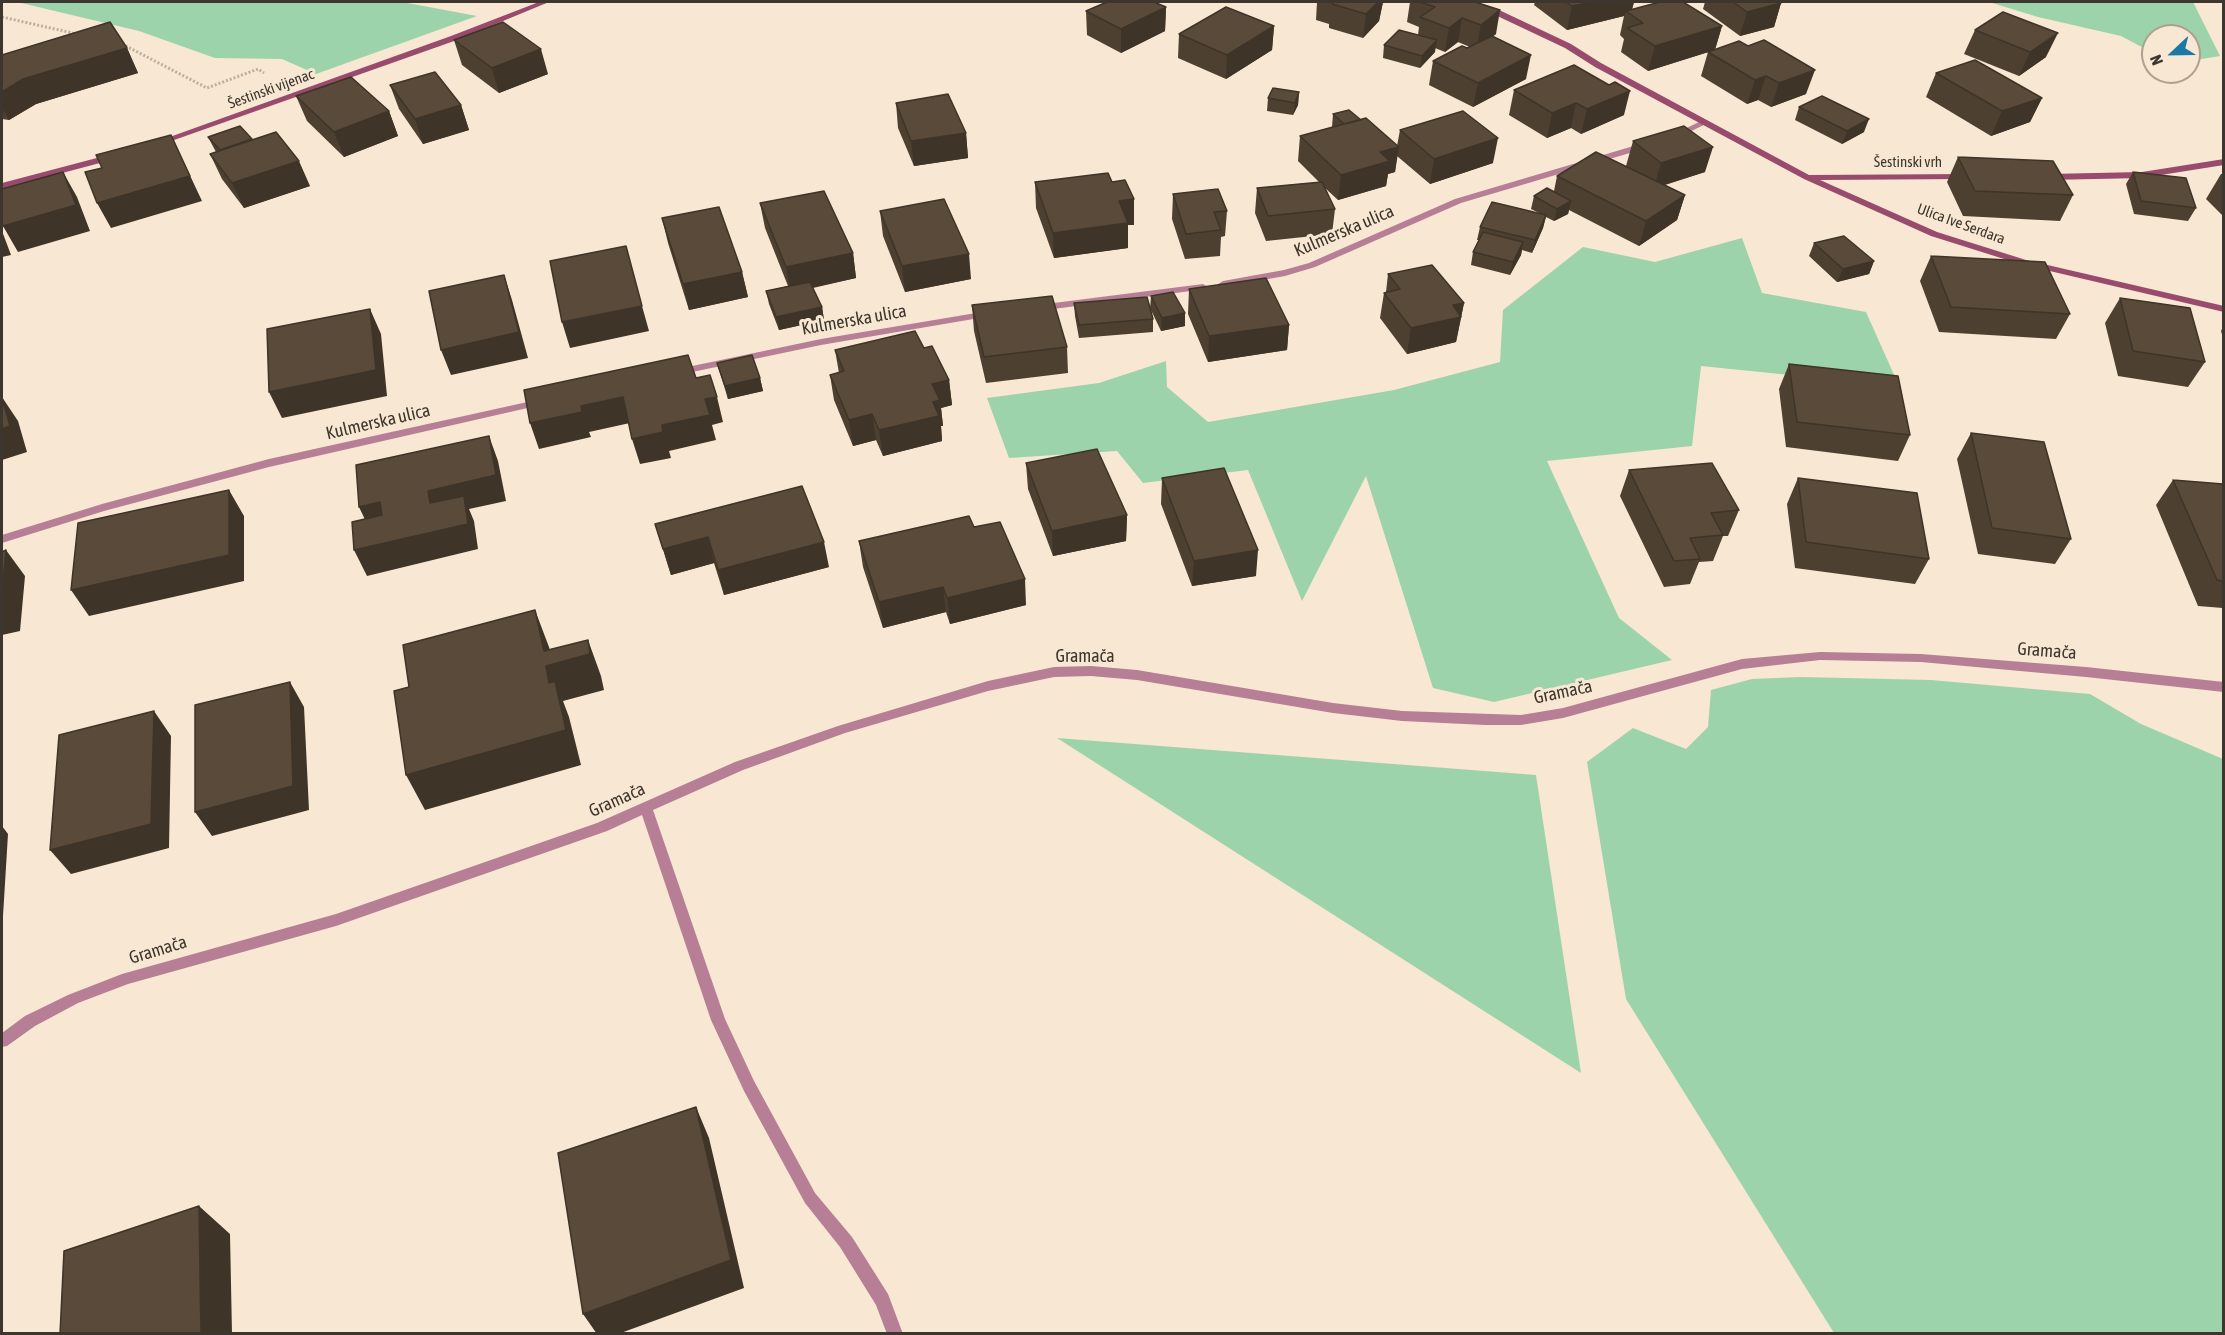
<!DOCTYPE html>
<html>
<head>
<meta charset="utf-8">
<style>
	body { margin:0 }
	#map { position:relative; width:2225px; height:1335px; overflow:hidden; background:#f8e7d2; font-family:"Asap Condensed",sans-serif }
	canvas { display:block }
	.frame { position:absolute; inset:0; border:3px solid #3d362e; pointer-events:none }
	.north { position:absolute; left:2141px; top:24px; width:60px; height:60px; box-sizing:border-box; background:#f8e7d2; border:2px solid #ada090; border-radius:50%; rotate:248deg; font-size:16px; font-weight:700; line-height:24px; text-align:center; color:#3d362e }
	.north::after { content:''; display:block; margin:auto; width:21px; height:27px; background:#1a79a6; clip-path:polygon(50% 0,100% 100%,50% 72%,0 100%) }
</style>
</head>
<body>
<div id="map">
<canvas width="2225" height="1335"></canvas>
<div class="frame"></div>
<div class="north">N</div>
</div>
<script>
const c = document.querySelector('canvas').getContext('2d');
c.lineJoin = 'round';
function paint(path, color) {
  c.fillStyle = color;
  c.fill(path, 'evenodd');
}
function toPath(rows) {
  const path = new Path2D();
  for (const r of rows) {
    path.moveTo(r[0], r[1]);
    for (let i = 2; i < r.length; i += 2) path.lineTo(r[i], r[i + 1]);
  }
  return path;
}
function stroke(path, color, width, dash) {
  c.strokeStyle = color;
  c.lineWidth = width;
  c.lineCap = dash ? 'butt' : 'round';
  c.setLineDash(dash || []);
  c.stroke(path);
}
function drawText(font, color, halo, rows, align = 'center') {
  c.font = font + ' "Asap Condensed",sans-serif';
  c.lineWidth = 6;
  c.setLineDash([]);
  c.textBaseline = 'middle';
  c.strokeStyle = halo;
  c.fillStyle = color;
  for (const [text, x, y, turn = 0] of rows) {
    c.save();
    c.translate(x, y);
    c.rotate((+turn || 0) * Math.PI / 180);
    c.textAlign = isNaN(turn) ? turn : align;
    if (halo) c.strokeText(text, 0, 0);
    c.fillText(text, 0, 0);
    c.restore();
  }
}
const green = toPath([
	[17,2,402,2,477,16,316,74,282,59,215,58,139,31],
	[1989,2,2193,2,2220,56,2189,61,2189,36,2153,36,2153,53,2121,36,2038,17],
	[1742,238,1762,293,1866,312,1899,386,1701,366,1692,446,1547,461,1619,618,1672,660,1494,702,1433,688,1366,476,1302,601,1248,470,1143,483,1117,451,1009,458,987,398,1099,383,1166,361,1167,387,1208,422,1394,390,1500,362,1503,310,1583,247,1655,262],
	[1801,677,1931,680,2090,694,2141,724,2223,759,2223,1333,1834,1333,1626,999,1587,762,1633,728,1686,749,1708,727,1711,690,1752,679],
	[1057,738,1536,775,1581,1073]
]);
const path = toPath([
	[2,17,77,34],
	[122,44,207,88,258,69,264,73]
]);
const street = toPath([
	[1701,121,1708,123,1677,138,1670,136,1701,121],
	[1647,142,1650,143,1650,147,1461,203,1315,267,1285,276,1223,287,1218,284,1223,281,1284,270,1309,263,1455,199,1647,142],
	[1203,284,1208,287,1206,289,1038,311,1033,308,1038,305,1203,284],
	[988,311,993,314,991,316,821,345,678,375,673,372,678,369,821,339,988,311],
	[541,399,546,402,545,404,269,467,104,511,2,543,2,535,102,504,269,459,541,399],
	[1820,652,1921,654,2086,667,2224,682,2224,692,2086,677,1921,662,1820,660,1742,669,1563,718,1521,725,1485,725,1402,721,1333,713,1137,680,1091,676,1054,677,988,691,845,733,743,770,653,810,725,1019,754,1081,815,1193,852,1237,888,1294,903,1334,887,1334,876,1305,840,1247,805,1203,744,1091,711,1020,642,815,607,831,336,926,128,984,78,1003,35,1026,7,1046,2,1047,2,1033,25,1016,68,995,122,974,336,914,597,823,735,762,838,726,988,681,1054,667,1091,666,1137,670,1333,703,1402,711,1521,715,1563,708,1742,659,1820,652]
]);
const secondary = toPath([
	[539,2,549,2,457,40,160,145,153,143,451,36,539,2],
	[1461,2,1471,2,1497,9,1571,44,1601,63,1809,175,1968,174,1969,176,1965,179,1820,180,1937,232,2026,260,2224,306,2224,312,2020,264,1931,236,1804,179,1595,67,1565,48,1491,13,1461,2],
	[112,154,116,157,115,159,2,189,2,183,112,154],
	[2224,159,2224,165,2142,178,2048,180,2044,177,2048,174,2142,172,2224,159]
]);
const wall = toPath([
	[1317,2,1383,2,1379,21,1363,38,1329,28,1329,24,1316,20],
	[1410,2,1475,2,1496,34,1493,36,1526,79,1473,107,1429,85,1433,61,1470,47,1458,42,1445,52,1435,48,1435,52,1420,68,1383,58,1384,45,1418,35,1419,27,1407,22],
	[1535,2,1634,2,1632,10,1722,26,1715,49,1806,94,1771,107,1758,100,1747,104,1701,76,1708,52,1648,71,1621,52,1624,39,1620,35,1624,16,1567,30,1534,5],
	[1705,2,1778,2,1781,3,1774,27,1740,36,1703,9],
	[1166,7,1165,31,1121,53,1087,35,1086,11],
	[1274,26,1272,50,1226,79,1178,58,1179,34],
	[1975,30,2046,57,2019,76,1964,54],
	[454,40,548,74,499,93,462,65],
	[127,48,138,73,36,104,9,120,2,119,2,55],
	[1574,65,1624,115,1581,134,1571,128,1547,138,1509,115,1514,90],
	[1936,73,2042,98,2030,122,1991,136,1926,97],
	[390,85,461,105,469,130,423,144,399,109],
	[1299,92,1298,105,1293,115,1267,111,1268,98],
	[296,96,389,111,398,136,344,157,307,121],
	[896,103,966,133,968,158,914,166,898,128],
	[1799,107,1864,132,1842,144,1795,120],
	[1333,114,1361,120,1397,146,1400,130,1493,163,1430,184,1397,156,1395,172,1388,174,1386,186,1338,200,1325,188,1335,209,1332,234,1266,241,1255,213,1257,188,1319,182,1298,161,1300,136,1332,127],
	[208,137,252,139,310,186,244,208,222,179,210,154,216,152],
	[1633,141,1705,172,1665,185,1685,195,1677,220,1639,246,1569,210,1568,214,1554,221,1546,217,1543,228,1532,253,1522,250,1521,255,1510,275,1471,265,1473,252,1479,240,1477,240,1480,227,1539,213,1531,209,1534,196,1554,191,1557,176,1626,166],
	[1958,157,2073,195,2060,221,1963,216,1947,182],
	[2133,172,2196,208,2188,221,2134,214,2126,184],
	[2221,174,2223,174,2223,216,2206,199],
	[1035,182,1112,182,1134,225,1128,225,1128,248,1054,258,1036,208],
	[1173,194,1227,211,1225,236,1221,237,1220,256,1185,259,1172,219],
	[760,203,853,253,856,278,813,288,822,307,824,320,779,330,769,304,766,291,788,286,765,228],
	[880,211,971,279,905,292,883,236],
	[662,218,742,272,748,297,689,310,668,243],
	[1814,243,1874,261,1869,274,1837,282,1809,256],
	[1931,256,2070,314,2056,339,1939,332,1920,281],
	[1388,274,1464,303,1456,342,1407,354,1380,318,1384,293,1386,292],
	[1189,289,1289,325,1287,350,1208,362,1188,314],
	[1151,296,1185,326,1161,331,1151,310,1153,319,1153,332,1079,338,1075,316,1074,303,1150,309],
	[2120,298,2205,362,2188,387,2118,376,2105,323],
	[972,305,1067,347,1068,373,986,383,974,331],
	[2223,327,2223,338,2221,331],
	[924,348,949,380,952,405,941,408,943,426,941,426,942,441,883,456,876,440,853,446,834,400,830,375,839,373,835,350],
	[717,363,760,378,763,391,728,399],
	[1789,364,1910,435,1898,461,1786,447,1779,389],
	[1971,433,2071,539,2055,564,1978,554,1957,459],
	[1026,463,1127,515,1126,541,1053,556,1028,489],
	[1629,470,1739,510,1728,536,1723,536,1713,561,1699,562,1690,584,1664,587,1620,496],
	[1162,478,1256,576,1192,586,1161,504],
	[1798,478,1929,559,1915,584,1795,568,1787,504],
	[2173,480,2223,484,2223,608,2198,606,2156,505],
	[655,524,829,567,724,595,714,563,671,575],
	[974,527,1026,605,950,624,946,612,883,628,863,567,859,541]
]);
const shadedWall = toPath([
	[1374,2,1383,2,1379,21,1363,38,1366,14],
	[1593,2,1634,2,1630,15,1626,11,1624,16,1567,30,1572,6],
	[1781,3,1774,27,1740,36,1747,12],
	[1166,7,1165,31,1121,53,1121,29],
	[1500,10,1496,34,1476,49,1481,25],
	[1462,18,1458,42,1445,52,1449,28],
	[1274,26,1272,50,1226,79,1227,55],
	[1722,26,1715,50,1648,71,1655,46],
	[2058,33,2046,57,2019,76,2030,52],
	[1437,40,1435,52,1420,68,1422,56],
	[127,48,138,73,36,104,9,120,2,108,2,92,23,79],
	[541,49,548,74,499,93,492,68],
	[1531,55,1526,79,1473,107,1478,83],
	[1815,70,1806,94,1771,107,1779,83],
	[1766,76,1758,100,1747,104,1755,80],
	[1630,91,1624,115,1581,134,1587,109],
	[1299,92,1298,105,1293,115,1295,103],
	[2042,98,2030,122,1991,136,2002,111],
	[1576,103,1571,128,1547,138,1552,113],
	[461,105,469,130,423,144,415,119],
	[389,111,398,136,344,157,334,132],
	[1869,119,1864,132,1842,144,1847,131],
	[966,133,968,158,914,166,911,141],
	[171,135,202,201,111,228,97,203],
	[1498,138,1493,163,1430,184,1434,159],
	[1399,147,1395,172,1388,174,1386,186,1338,200,1341,175,1380,152],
	[1713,147,1705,172,1654,188,1661,163],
	[299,161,310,186,244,208,232,183],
	[63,172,77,197,90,231,18,252,3,226],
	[1685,195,1677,220,1639,246,1646,221],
	[1134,199,1134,225,1128,225,1128,248,1054,258,1053,233,1119,201],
	[1571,201,1568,214,1554,221,1557,209],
	[1546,215,1543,228,1532,253,1535,240],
	[2,231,11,255,2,257],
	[1523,242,1521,255,1510,275,1513,262],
	[853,253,856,278,791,292,786,267],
	[969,254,971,279,905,292,902,266],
	[1874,261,1869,274,1837,282,1843,269],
	[742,272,748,297,689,310,683,284],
	[504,275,512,300,528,358,451,375,441,350],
	[1464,303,1456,342,1407,354,1411,328,1453,305],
	[642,306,649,331,570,348,562,322],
	[822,307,824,320,779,330,776,317],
	[370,309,381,334,387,396,282,418,269,392],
	[1185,313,1185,326,1161,331,1162,318],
	[1289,325,1287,350,1208,362,1209,336],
	[760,378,763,391,728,399,725,386],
	[949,380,952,405,941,408,943,426,941,426,942,441,883,456,879,430,932,384],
	[2,397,18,421,27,452,2,460],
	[623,397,630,423,589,432,591,437,539,449,530,423,581,406],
	[717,397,723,422,712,425,716,440,669,451,671,458,640,464,632,439,662,425,705,399],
	[872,414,876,440,853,446,849,420],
	[489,436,498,461,506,501,469,509,474,521,478,549,367,576,354,550,428,491],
	[229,490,244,516,244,581,89,616,71,590],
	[380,502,392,527,371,532,359,507],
	[1127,515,1126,541,1053,556,1052,531],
	[708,537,714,563,671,575,663,549],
	[824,542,829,567,724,595,718,570],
	[6,550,25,576,20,631,2,635,2,594],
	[1258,550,1256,576,1192,586,1194,561],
	[1025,579,1026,605,950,624,947,598],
	[943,587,946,612,883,628,879,602],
	[535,610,549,647,553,664,588,640,601,676,604,690,563,701,569,717,581,765,425,810,406,775,549,683,544,651],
	[290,682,304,707,309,810,212,836,195,812],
	[154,711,171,736,169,848,71,874,50,850],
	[2,826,8,834,3,916,2,916],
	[696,1107,709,1138,744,1288,618,1334,597,1334,583,1314],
	[199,1206,230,1234,232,1334,201,1334]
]);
const building = toPath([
	[1107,2,1154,2,1166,7,1121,29,1086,11,1107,2],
	[1334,2,1378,2,1366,14,1332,4,1334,2],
	[1420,2,1475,2,1500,10,1481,25,1462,18,1449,28,1420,17,1435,7,1420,2],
	[1566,2,1593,2,1572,6,1566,2],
	[1660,2,1683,2,1722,26,1655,46,1627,28,1643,23,1626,11,1660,2],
	[1733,2,1778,2,1781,3,1747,12,1733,2],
	[1226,7,1274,26,1227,55,1179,34,1226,7],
	[2003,12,2058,33,2030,52,1975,30,2003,12],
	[110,22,127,48,23,79,2,92,2,55,110,22],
	[503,22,541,49,492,68,454,40,503,22],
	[1399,30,1437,40,1422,56,1384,45,1399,30],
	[1492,36,1531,55,1478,83,1433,61,1462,46,1467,48,1492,36],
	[1764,40,1815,70,1779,83,1766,76,1755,80,1708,52,1739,41,1748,46,1764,40],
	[1975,60,2042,98,2002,111,1936,73,1975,60],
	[1574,65,1609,85,1615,82,1630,91,1587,109,1576,103,1552,113,1514,90,1574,65],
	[435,72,461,105,415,119,390,85,435,72],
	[351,77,389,111,334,132,296,96,351,77],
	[1273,88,1299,92,1295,103,1268,98,1273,88],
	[948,94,966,133,911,141,896,103,948,94],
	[1822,96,1869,119,1847,131,1799,107,1822,96],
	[1349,110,1361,120,1344,124,1333,114,1349,110],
	[1463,111,1498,138,1434,159,1400,130,1463,111],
	[1366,118,1399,147,1380,152,1390,161,1341,175,1300,136,1366,118],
	[240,126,252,139,220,150,208,137,240,126],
	[1684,126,1713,147,1661,163,1633,141,1684,126],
	[276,132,299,161,232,183,210,154,276,132],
	[171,135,190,176,97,203,85,172,102,168,96,155,171,135],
	[1596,152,1685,195,1646,221,1557,176,1596,152],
	[1958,157,2053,161,2073,195,1975,191,1958,157],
	[63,172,76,205,3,226,2,223,2,189,63,172],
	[2133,172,2186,178,2196,208,2141,201,2133,172],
	[1108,173,1112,182,1125,180,1134,199,1119,201,1128,223,1053,233,1035,182,1108,173],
	[1322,182,1335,209,1268,216,1257,188,1322,182],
	[1547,188,1571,201,1557,209,1534,196,1547,188],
	[1218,189,1227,211,1214,212,1221,230,1186,234,1173,194,1218,189],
	[824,191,853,253,786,267,760,203,824,191],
	[944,199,969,254,902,266,880,211,944,199],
	[1492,202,1546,215,1535,240,1480,227,1492,202],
	[719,207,742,272,683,284,662,218,719,207],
	[1483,232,1523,242,1513,262,1473,252,1483,232],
	[1844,236,1874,261,1843,269,1814,243,1844,236],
	[626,246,642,306,562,322,550,261,626,246],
	[1931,256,2045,262,2070,314,1951,307,1931,256],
	[1432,265,1464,303,1453,305,1461,317,1411,328,1384,293,1400,289,1388,274,1432,265],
	[504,275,519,332,441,350,429,291,504,275],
	[1266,278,1289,325,1209,336,1189,289,1266,278],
	[810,282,822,307,776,317,766,291,810,282],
	[1173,292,1185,313,1162,318,1151,296,1173,292],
	[1052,296,1067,347,984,357,972,305,1052,296],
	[1147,297,1153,319,1079,325,1074,303,1147,297],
	[2120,298,2190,308,2205,362,2133,351,2120,298],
	[370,309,376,370,269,392,267,329,370,309],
	[915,331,924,348,932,346,949,380,932,384,940,400,933,402,939,416,879,430,872,414,849,420,830,375,844,371,835,350,915,331],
	[688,355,696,378,710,375,717,397,705,399,710,415,662,425,663,432,632,439,623,397,581,406,582,412,530,423,524,390,688,355],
	[752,355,760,378,725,386,717,363,752,355],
	[1789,364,1898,376,1910,435,1797,422,1789,364],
	[2,398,10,426,2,429,2,398],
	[1971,433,2044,442,2071,539,1992,528,1971,433],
	[489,436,496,475,428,491,430,503,464,496,468,524,354,550,352,522,382,515,380,502,359,507,356,465,489,436],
	[1097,449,1127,515,1052,531,1026,463,1097,449],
	[1712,463,1739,510,1711,513,1723,535,1690,538,1700,559,1674,561,1629,470,1712,463],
	[1224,468,1258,550,1194,561,1162,478,1224,468],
	[1798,478,1917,493,1929,559,1806,542,1798,478],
	[2173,480,2223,484,2223,581,2217,580,2173,480],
	[802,486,824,542,718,570,708,537,663,549,655,524,802,486],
	[229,490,229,555,71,590,78,523,229,490],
	[969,516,974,527,1000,522,1025,579,947,598,943,587,879,602,859,541,969,516],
	[6,550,2,594,2,552,6,550],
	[535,610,544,651,588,640,590,654,546,666,549,683,555,681,566,730,406,775,394,691,409,687,403,645,535,610],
	[290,682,293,786,195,812,195,705,290,682],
	[154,711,151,824,50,850,59,735,154,711],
	[696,1107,731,1260,583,1314,558,1153,696,1107],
	[199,1206,201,1334,60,1334,64,1251,199,1206]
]);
const farStreetnames = [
	["Šestinski vijenac",271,89,-20],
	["Šestinski vrh",1908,162],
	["Ulica Ive Serdara",1961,224,20]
];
const streetNames = [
	["Kulmerska ulica",1344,231,-23],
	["Kulmerska ulica",854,320,-10],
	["Kulmerska ulica",378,422,-13],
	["Gramača",2047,651,4],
	["Gramača",1085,656],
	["Gramača",1563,692,-12],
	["Gramača",617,800,-24],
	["Gramača",158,950,-17]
];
paint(green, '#9dd3aa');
stroke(path, '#bdaf9e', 3, [2, 2]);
paint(street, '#b67f95');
paint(secondary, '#984b6d');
paint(wall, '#4d4031');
paint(shadedWall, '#3e3428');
paint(building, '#594a39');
stroke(building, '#3e3428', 1.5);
drawText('15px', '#3d362e', '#f8e7d2', farStreetnames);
drawText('18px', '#3d362e', '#f8e7d2', streetNames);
</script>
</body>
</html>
